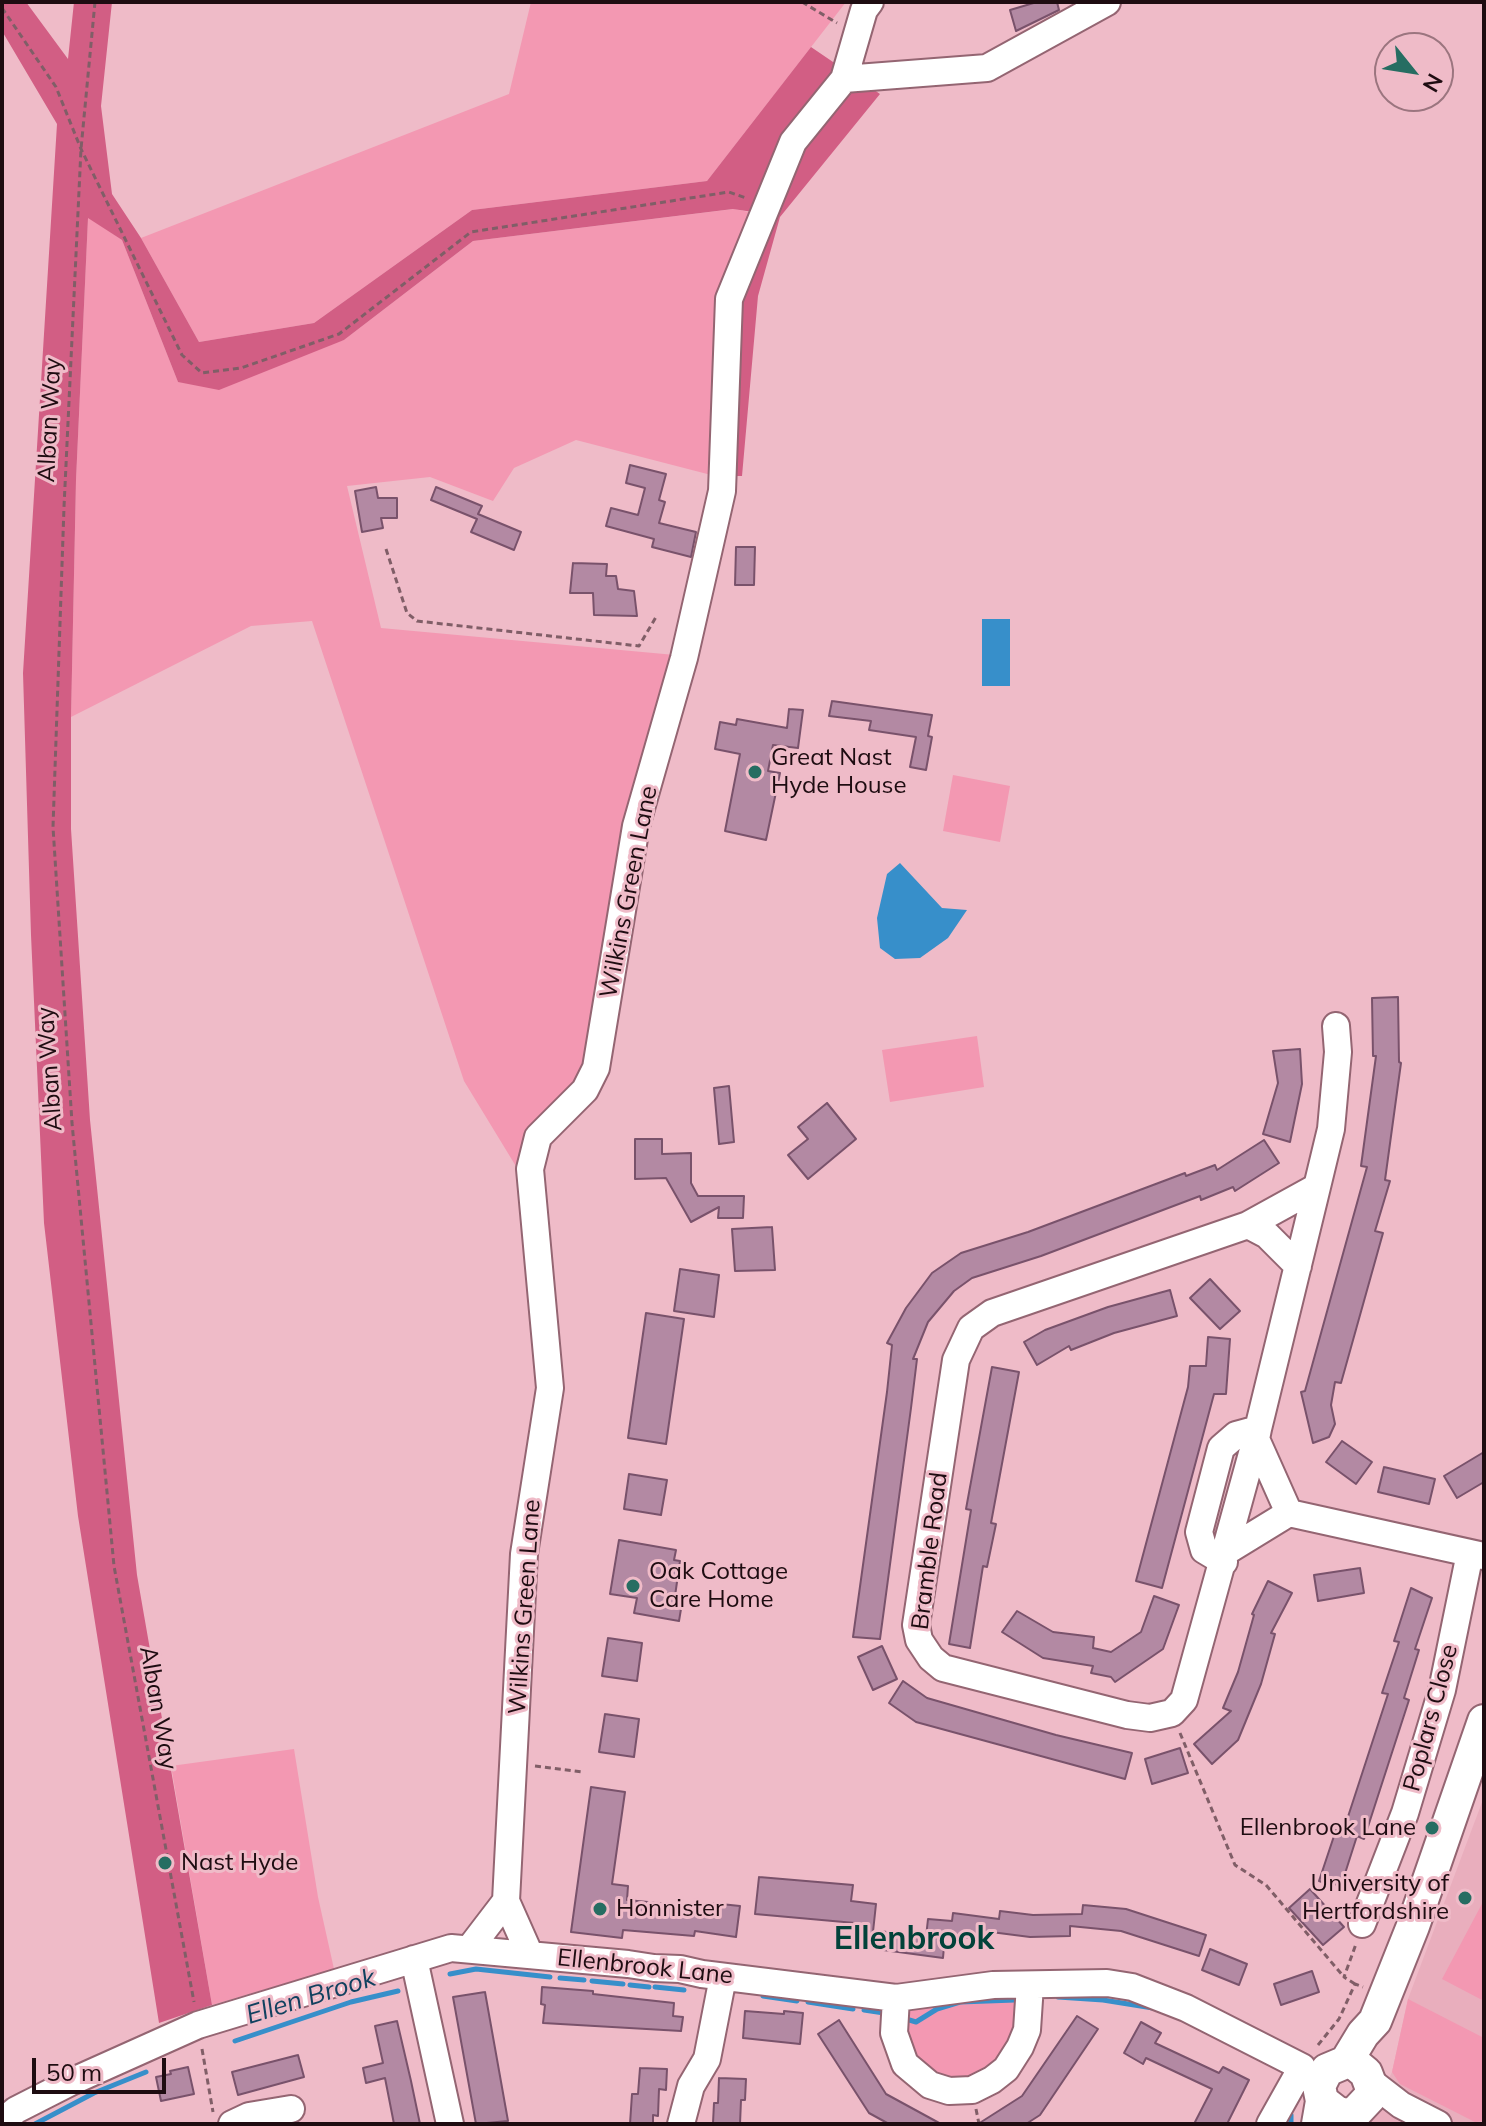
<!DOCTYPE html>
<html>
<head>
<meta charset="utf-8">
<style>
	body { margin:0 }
	#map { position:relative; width:1486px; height:2126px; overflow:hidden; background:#efbbc8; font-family:Mulish,sans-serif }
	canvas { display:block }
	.frame { position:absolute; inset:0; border:4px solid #1e0c11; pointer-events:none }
	.north { position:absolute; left:1374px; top:32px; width:80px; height:80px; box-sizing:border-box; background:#efbbc8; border:2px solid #9b757f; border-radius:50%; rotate:120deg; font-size:22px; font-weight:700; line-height:32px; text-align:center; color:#1e0c11 }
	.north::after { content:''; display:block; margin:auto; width:28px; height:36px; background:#266d62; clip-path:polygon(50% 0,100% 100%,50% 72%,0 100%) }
	.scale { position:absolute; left:32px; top:2058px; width:134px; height:36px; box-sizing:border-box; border:4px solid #1e0c11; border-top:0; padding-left:10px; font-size:24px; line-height:28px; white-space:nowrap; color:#1e0c11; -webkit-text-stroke:6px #efbbc8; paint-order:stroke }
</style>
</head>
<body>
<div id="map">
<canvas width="1486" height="2126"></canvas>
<div class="frame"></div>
<div class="north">N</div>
<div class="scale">50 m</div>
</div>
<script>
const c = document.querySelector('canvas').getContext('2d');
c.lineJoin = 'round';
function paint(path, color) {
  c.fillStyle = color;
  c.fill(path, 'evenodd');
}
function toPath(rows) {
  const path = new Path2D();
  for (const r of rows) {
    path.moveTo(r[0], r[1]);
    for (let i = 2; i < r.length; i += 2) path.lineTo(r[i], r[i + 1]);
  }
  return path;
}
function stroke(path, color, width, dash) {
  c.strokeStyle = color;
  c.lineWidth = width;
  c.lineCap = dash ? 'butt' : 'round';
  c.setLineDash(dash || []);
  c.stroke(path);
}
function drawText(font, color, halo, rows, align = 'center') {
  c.font = font + ' Mulish,sans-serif';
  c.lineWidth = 6;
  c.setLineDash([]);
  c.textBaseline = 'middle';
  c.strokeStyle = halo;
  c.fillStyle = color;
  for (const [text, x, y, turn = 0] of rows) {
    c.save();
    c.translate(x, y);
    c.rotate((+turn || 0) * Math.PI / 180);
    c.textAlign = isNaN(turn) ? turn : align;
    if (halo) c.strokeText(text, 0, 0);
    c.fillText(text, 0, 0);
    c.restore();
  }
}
const built = toPath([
	[1484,1797,1484,2124,1366,2124,1392,2072,1408,1999]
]);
const green = toPath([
	[531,2,846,2,707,181,472,210,314,323,199,342,141,238,509,94],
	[734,209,754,213,715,476,576,440,514,468,493,501,430,477,347,486,381,628,675,655,625,820,603,944,596,1020,587,1067,533,1132,517,1168,464,1081,312,621,251,626,71,717,76,480,88,217,122,240,178,382,344,340,473,241],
	[953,775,1010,786,1000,842,943,831],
	[977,1036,984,1087,890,1102,882,1050],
	[294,1749,318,1897,334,1969,212,2005,171,1766],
	[1484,1900,1484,2001,1442,1979],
	[1030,1985,1027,2030,992,2080,918,2077,896,1998],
	[1408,1999,1484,2038,1484,2121,1475,2122,1400,2084,1392,2072]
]);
const forest = toPath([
	[2,2,26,2,68,59,74,2,112,2,101,106,112,194,141,238,199,342,314,323,472,210,707,181,811,47,880,94,780,217,758,296,742,476,715,476,753,212,733,209,473,241,344,340,219,390,178,382,122,240,88,218,76,480,71,717,71,829,90,1120,137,1575,212,2005,159,2023,78,1516,44,1223,31,935,23,673,57,124,2,31]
]);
const water = toPath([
	[982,619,1010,619,1010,686,982,686],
	[900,863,942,908,967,910,948,938,920,958,895,959,880,948,877,918,887,874]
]);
const stream = toPath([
	[450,1974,476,1969,550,1977],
	[560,1978,584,1980],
	[592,1981,623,1984],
	[630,1985,649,1987],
	[655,1987,684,1990],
	[763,1996,797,2001],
	[1058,1997,1103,2000,1153,2008],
	[808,2002,853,2009],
	[864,2010,884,2013],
	[906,2019,916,2022,937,2009,960,2002,1015,2000],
	[235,2041,351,2002,398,1991],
	[35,2124,94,2093,146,2072],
	[1291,2124,1291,2115]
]);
const building = toPath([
	[1037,2,1057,2,1059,10,1016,31,1010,10,1037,2],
	[630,465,666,474,659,500,665,502,659,523,696,532,691,557,652,547,654,539,606,526,611,508,638,515,645,488,626,483,630,465],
	[376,487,378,498,397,498,397,518,381,518,383,528,362,532,355,491,376,487],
	[436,487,482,506,478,514,521,532,514,550,471,532,477,519,431,500,436,487],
	[736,547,755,547,754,585,735,585,736,547],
	[573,563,607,564,606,576,616,576,618,589,634,591,637,616,594,615,593,593,570,593,573,563],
	[832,701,932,715,928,736,932,737,926,770,910,767,916,737,869,730,871,721,829,716,832,701],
	[789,709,803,710,798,748,773,745,768,771,780,773,766,840,725,831,740,754,715,749,720,722,736,725,737,719,787,728,789,709],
	[1398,997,1399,1062,1401,1063,1385,1180,1390,1181,1375,1231,1383,1233,1341,1383,1335,1382,1331,1405,1335,1424,1329,1437,1313,1443,1301,1392,1305,1391,1367,1167,1361,1166,1376,1056,1373,1056,1372,998,1398,997],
	[1300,1049,1302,1084,1290,1142,1263,1134,1278,1083,1273,1051,1300,1049],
	[729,1086,734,1142,719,1144,714,1088,729,1086],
	[827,1103,856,1139,808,1179,788,1155,808,1139,798,1127,827,1103],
	[635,1139,662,1139,662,1154,691,1153,691,1183,698,1196,744,1196,743,1218,718,1218,719,1207,691,1222,666,1178,635,1179,635,1139],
	[1264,1140,1279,1163,1235,1191,1233,1187,1201,1200,1200,1196,1041,1256,972,1278,954,1291,928,1322,913,1359,917,1359,911,1408,880,1639,853,1637,887,1392,892,1345,887,1343,906,1308,932,1273,961,1253,1028,1232,1185,1173,1186,1176,1215,1165,1217,1170,1264,1140],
	[772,1227,775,1270,735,1271,732,1229,772,1227],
	[680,1269,719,1275,714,1317,674,1311,680,1269],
	[1210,1279,1240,1311,1220,1329,1190,1298,1210,1279],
	[1170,1290,1177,1316,1114,1333,1071,1350,1069,1346,1037,1365,1024,1342,1045,1330,1108,1307,1170,1290],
	[646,1313,684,1319,666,1444,628,1438,646,1313],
	[1208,1337,1230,1339,1226,1394,1214,1394,1162,1588,1136,1581,1188,1387,1190,1366,1206,1366,1208,1337],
	[992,1367,1019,1372,991,1523,996,1524,987,1567,983,1566,970,1648,949,1644,971,1510,966,1509,992,1367],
	[1342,1441,1372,1462,1356,1484,1326,1462,1342,1441],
	[1484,1452,1484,1482,1457,1498,1444,1476,1484,1452],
	[1384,1467,1435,1479,1429,1504,1378,1492,1384,1467],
	[629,1474,667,1480,661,1515,624,1509,629,1474],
	[619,1540,676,1550,674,1560,680,1561,675,1596,683,1597,679,1621,634,1613,637,1598,610,1594,619,1540],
	[1360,1568,1364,1593,1318,1601,1314,1575,1360,1568],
	[1268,1581,1292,1593,1271,1633,1275,1634,1261,1684,1238,1740,1212,1764,1194,1744,1231,1711,1223,1708,1238,1672,1254,1615,1252,1614,1268,1581],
	[1411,1588,1432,1598,1415,1649,1419,1650,1404,1698,1409,1700,1364,1839,1357,1836,1341,1886,1334,1884,1333,1886,1319,1881,1336,1830,1343,1832,1388,1694,1382,1693,1399,1642,1394,1641,1411,1588],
	[1154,1596,1179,1605,1163,1649,1115,1682,1111,1677,1091,1673,1093,1666,1043,1658,1002,1632,1017,1611,1053,1632,1094,1637,1093,1648,1111,1652,1141,1632,1154,1596],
	[608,1638,642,1643,637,1681,602,1676,608,1638],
	[882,1646,897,1679,873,1690,858,1657,882,1646],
	[903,1681,927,1698,1056,1735,1132,1753,1125,1779,916,1722,889,1703,903,1681],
	[605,1714,639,1719,634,1757,599,1752,605,1714],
	[1180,1748,1188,1773,1152,1784,1145,1759,1180,1748],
	[591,1787,625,1792,612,1884,628,1886,627,1900,711,1908,711,1903,740,1906,736,1937,695,1931,694,1936,623,1930,622,1938,571,1932,591,1787],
	[759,1877,853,1885,851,1901,876,1904,872,1941,853,1940,855,1923,755,1914,759,1877],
	[1310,1889,1344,1927,1323,1945,1289,1908,1310,1889],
	[1083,1905,1126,1909,1206,1935,1199,1956,1121,1931,1070,1926,1070,1936,1030,1937,991,1932,990,1940,945,1935,943,1958,876,1949,879,1931,926,1937,928,1919,952,1921,953,1913,999,1919,1000,1911,1033,1915,1082,1914,1083,1905],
	[1210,1949,1247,1964,1239,1985,1202,1970,1210,1949],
	[1312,1971,1319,1992,1281,2005,1274,1984,1312,1971],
	[542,1987,593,1991,593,1994,674,2003,673,2016,683,2017,681,2031,543,2023,545,2005,541,2004,542,1987],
	[485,1992,508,2121,476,2124,453,1997,485,1992],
	[745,2011,784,2014,784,2011,803,2013,800,2044,743,2038,745,2011],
	[1077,2016,1098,2029,1040,2115,1026,2124,978,2124,1022,2096,1077,2016],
	[839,2020,886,2094,941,2124,889,2124,869,2113,818,2034,839,2020],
	[397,2021,411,2081,420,2124,394,2124,385,2078,366,2083,363,2068,383,2063,375,2026,397,2021],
	[1141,2022,1161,2033,1155,2043,1219,2073,1223,2067,1249,2080,1227,2124,1194,2124,1212,2089,1146,2058,1143,2064,1124,2053,1141,2022],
	[298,2055,304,2077,238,2095,232,2072,298,2055],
	[188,2067,194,2094,161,2101,156,2077,171,2074,170,2071,188,2067],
	[640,2068,667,2069,666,2090,659,2089,658,2116,653,2115,653,2124,630,2124,632,2094,638,2094,640,2068],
	[719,2078,746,2079,745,2100,741,2100,740,2124,713,2123,714,2103,718,2103,719,2078]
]);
const path = toPath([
	[95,2,81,149,64,507,53,827,72,1123,114,1566,194,2002],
	[802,2,837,23],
	[2,8,56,87,81,149,182,355,202,373,241,368,339,334,471,232,729,192,746,198],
	[386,549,407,613,417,621,639,646,656,617],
	[1180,1733,1235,1865,1266,1885,1344,1977],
	[535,1766,582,1772],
	[1355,1984,1344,1977,1356,1944],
	[1318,2045,1339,2019,1355,1984,1363,1987],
	[202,2049,213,2112],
	[976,2109,979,2124]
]);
const minor = toPath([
	[844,79,864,10,870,2],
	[1248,1225,1317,1187],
	[1298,1266,1267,1235,1248,1225,992,1313,971,1328,956,1360,916,1625,919,1640,931,1658,943,1668,1127,1715,1150,1718,1172,1713,1184,1700,1256,1439,1258,1429,1317,1187,1331,1129,1338,1052,1336,1026],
	[1256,1439,1289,1513],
	[1227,1551,1289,1513,1484,1556],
	[1224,1562,1204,1550,1199,1532,1221,1448,1236,1435,1258,1429],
	[1362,1924,1405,1813,1442,1690,1470,1553],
	[470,1948,506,1901],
	[530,1955,506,1901,524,1554,550,1388,530,1169,538,1137,585,1090,596,1068,636,826,684,658,722,491,729,299,793,142,844,79,987,68,1107,2],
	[414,1959,450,2124],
	[896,1998,894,2033,905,2064,930,2085,949,2091,972,2090,992,2080,1006,2069,1020,2047,1027,2030,1030,1985],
	[1370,2081,1401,2105,1438,2124],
	[2,2122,16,2110,73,2081,198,2025,451,1948,628,1964,654,1968,680,1969,702,1974,896,1998,993,1985,1107,1983,1132,1987,1186,2008,1302,2067,1307,2077,1319,2086],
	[232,2124,249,2116,291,2109],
	[681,2124,691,2086,707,2059,723,1977],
	[1270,2124,1302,2067]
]);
const major = toPath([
	[1346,2062,1363,2034,1375,2021,1413,1926,1484,1721],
	[1318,2124,1322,2101,1319,2086,1327,2070,1346,2062,1354,2063,1366,2073,1372,2089,1370,2097,1355,2113,1340,2115,1322,2101]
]);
const markers = [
	[755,772,8,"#266d62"],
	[633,1586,8,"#266d62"],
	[1432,1828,8,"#266d62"],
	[165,1863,8,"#266d62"],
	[1465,1898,8,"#266d62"],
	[600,1909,8,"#266d62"]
];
const streetNames = [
	["Alban Way",50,420,-87],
	["Wilkins Green Lane",629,892,-79],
	["Alban Way",50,1069,-94],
	["Bramble Road",930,1551,-83],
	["Wilkins Green Lane",525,1607,-86],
	["Alban Way",158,1708,80],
	["Poplars Close",1431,1718,-75],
	["Ellenbrook Lane",645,1967,6]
];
const poiNames = [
	["Great Nast",771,758],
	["Hyde House",771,786],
	["Oak Cottage",649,1572],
	["Care Home",649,1600],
	["Ellenbrook Lane",1416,1828,"right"],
	["Nast Hyde",181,1863],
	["University of",1449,1884,"right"],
	["Hertfordshire",1449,1912,"right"],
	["Honnister",616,1909]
];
const waterNames = [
	["Ellen Brook",311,1997,-17]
];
const districtNames = [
	["Ellenbrook",914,1939]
];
paint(built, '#e9aebd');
paint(green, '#f398b2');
paint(forest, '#d25e84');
paint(water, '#378fca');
stroke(stream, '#378fca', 5);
paint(building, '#b389a3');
stroke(building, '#79526b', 2);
stroke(minor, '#946572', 30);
stroke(major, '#946572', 36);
stroke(path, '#805e67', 3, [6, 4]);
stroke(minor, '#fff', 26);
stroke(major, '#fff', 32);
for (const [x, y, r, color] of markers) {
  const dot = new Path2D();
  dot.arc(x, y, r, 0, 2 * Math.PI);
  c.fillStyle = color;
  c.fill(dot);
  stroke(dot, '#efbbc8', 3);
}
drawText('24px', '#1e0c11', '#efbbc8', streetNames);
drawText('24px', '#1e0c11', '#efbbc8', poiNames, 'left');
drawText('italic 26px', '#11415f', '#efbbc8', waterNames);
drawText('bold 32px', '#02423a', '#efbbc8', districtNames);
</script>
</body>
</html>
